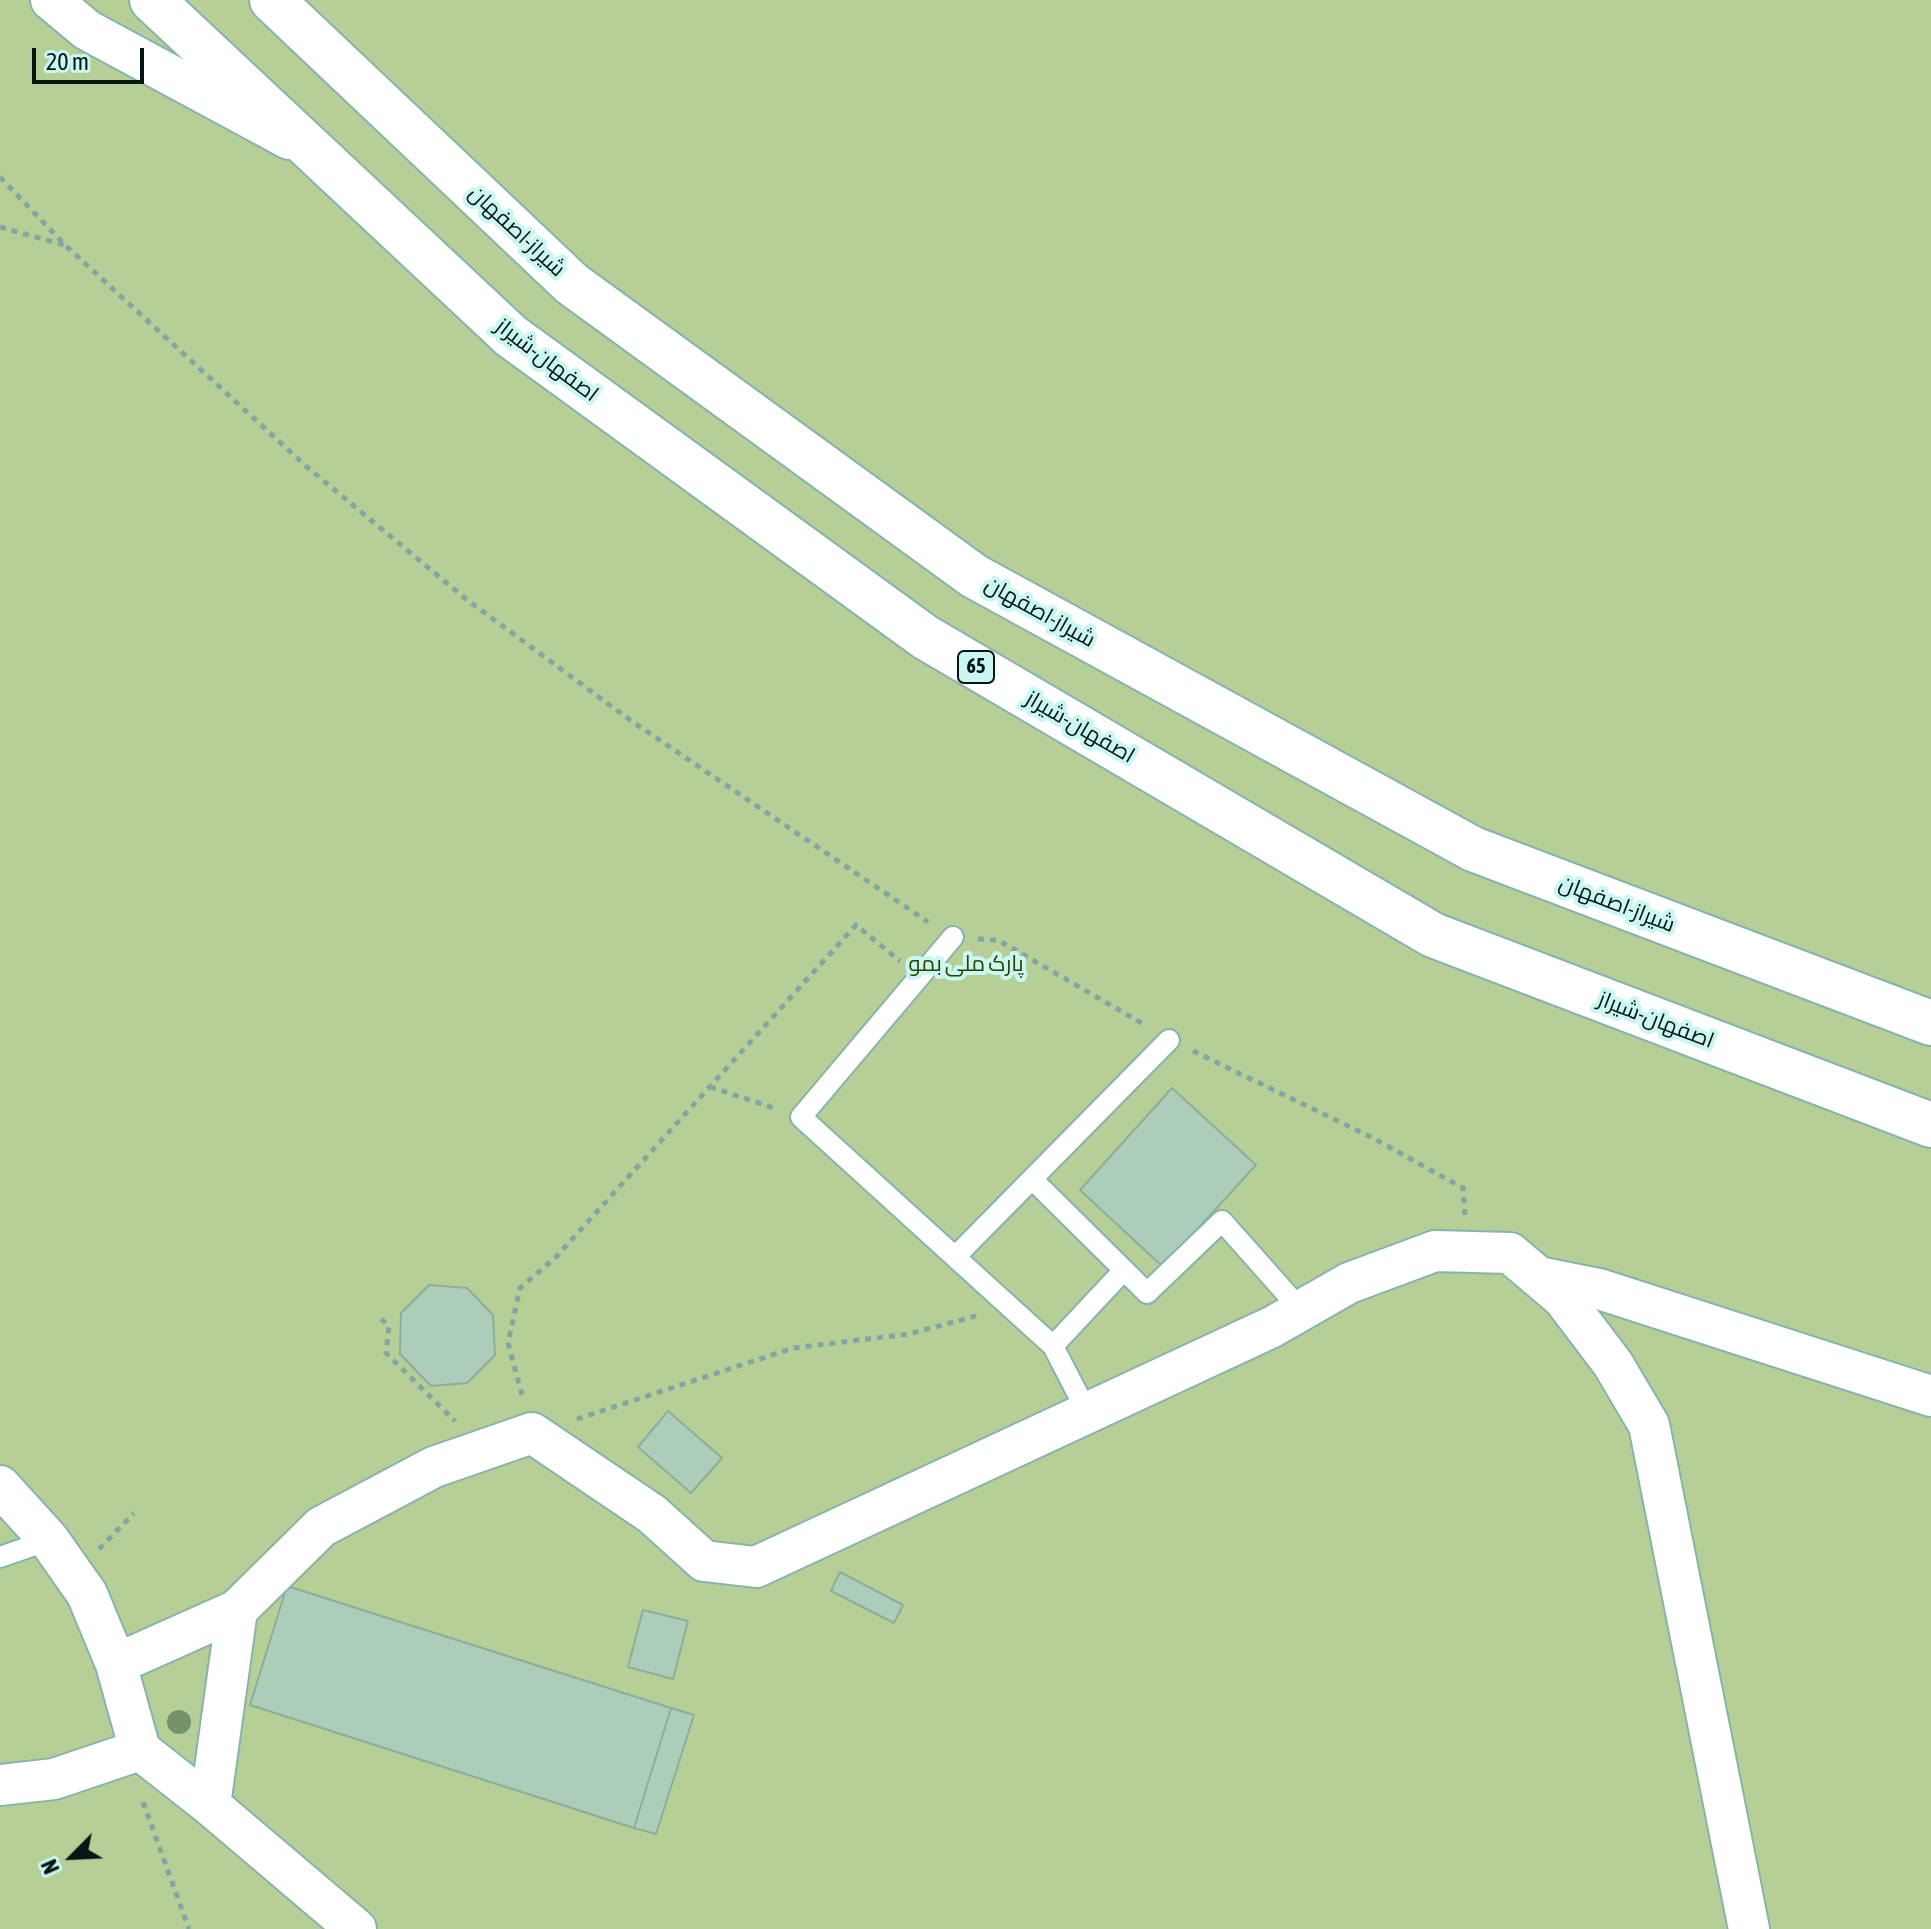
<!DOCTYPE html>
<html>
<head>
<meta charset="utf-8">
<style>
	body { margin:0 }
	#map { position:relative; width:1931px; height:1929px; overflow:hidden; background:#cbf7f2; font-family:"Asap Condensed",sans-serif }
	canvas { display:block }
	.north { position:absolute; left:32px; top:1817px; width:80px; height:80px; -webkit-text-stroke:6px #cbf7f2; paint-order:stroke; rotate:246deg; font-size:22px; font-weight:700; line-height:32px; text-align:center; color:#061614 }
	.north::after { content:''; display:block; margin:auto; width:28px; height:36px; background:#061614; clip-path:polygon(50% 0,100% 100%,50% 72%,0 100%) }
	.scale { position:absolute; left:32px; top:48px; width:112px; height:36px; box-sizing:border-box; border:4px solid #061614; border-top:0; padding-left:10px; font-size:24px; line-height:28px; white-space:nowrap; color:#061614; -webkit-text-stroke:6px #cbf7f2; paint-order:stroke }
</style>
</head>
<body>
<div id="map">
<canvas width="1931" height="1929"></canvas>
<div class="north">N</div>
<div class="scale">20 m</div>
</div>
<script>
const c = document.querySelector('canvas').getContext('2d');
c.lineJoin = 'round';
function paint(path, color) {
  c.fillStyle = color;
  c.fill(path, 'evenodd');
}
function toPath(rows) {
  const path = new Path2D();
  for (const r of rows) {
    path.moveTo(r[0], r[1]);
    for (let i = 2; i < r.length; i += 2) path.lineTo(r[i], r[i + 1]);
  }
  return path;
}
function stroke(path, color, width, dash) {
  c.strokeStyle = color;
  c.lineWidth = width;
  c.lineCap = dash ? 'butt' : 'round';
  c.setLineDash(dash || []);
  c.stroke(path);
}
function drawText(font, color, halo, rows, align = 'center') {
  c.font = font + ' "Asap Condensed",Cairo,sans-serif';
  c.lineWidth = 8;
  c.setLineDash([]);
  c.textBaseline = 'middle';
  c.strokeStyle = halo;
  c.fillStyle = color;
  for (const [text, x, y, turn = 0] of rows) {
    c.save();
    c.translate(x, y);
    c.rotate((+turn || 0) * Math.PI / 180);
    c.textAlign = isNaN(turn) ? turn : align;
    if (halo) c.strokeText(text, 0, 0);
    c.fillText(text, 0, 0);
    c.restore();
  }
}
const green = toPath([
	[0,0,1931,0,1931,1929,0,1929]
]);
const building = toPath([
	[1172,1088,1256,1165,1163,1267,1080,1190,1172,1088],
	[429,1285,467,1288,493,1315,495,1355,467,1383,431,1386,400,1354,401,1313,429,1285],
	[668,1411,722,1458,691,1493,638,1447,668,1411],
	[840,1572,903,1605,894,1623,831,1591,840,1572],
	[287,1586,671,1708,634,1828,250,1705,287,1586],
	[643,1610,688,1621,673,1679,628,1667,643,1610],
	[671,1708,694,1715,656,1834,634,1828,671,1708]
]);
const path = toPath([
	[0,177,65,245,307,467,466,599,630,720,928,922],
	[0,227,64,245],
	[978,939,998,940,1145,1025],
	[1193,1051,1373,1138,1463,1188,1465,1215],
	[710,1087,774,1108],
	[381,1319,389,1326,386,1353,455,1421],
	[522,1395,508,1343,520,1288,556,1257,856,925,900,961],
	[577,1419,793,1348,909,1334,976,1316],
	[99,1549,134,1513],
	[143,1802,189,1929]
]);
const lane = toPath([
	[953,937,801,1117,1053,1346,1087,1412],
	[1032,1179,1124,1270,1053,1346],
	[955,1257,1169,1040],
	[1124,1270,1147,1293,1222,1221,1301,1310],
	[0,1557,49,1540]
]);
const street = toPath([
	[51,0,87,30,289,139],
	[1539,1277,1599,1289,1931,1396],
	[0,1486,49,1540,87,1594,116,1664,140,1750,210,1805,356,1929],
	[116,1664,237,1610,321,1527,434,1467,532,1433,652,1514,704,1561,756,1567,1272,1327,1349,1283,1435,1251,1510,1253,1563,1298,1613,1364,1649,1425,1749,1929],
	[0,1785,54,1779,140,1750],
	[210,1805,237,1610]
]);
const highway = toPath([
	[152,0,511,336,925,637,1433,935,1931,1125],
	[272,0,572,284,974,576,1473,849,1931,1023]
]);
const trees = [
	[179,1722]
];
const shields = [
	[976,667,36]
];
const shieldNames = [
	["65",976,667]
];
const streetNames = [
	["شیراز-اصفهان",517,231,43],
	["اصفهان-شیراز",547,360,37],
	["شیراز-اصفهان",1040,612,29],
	["اصفهان-شیراز",1080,727,30],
	["شیراز-اصفهان",1617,904,21],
	["اصفهان-شیراز",1656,1020,21]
];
const parkNames = [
	["پارک ملی بمو",966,964]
];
paint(green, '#b6cf97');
paint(building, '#accdb9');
stroke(building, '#8eae9a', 2);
stroke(lane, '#88b3ae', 24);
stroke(street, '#88b3ae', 44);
stroke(highway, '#88b3ae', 48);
stroke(path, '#84a6a2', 5, [6, 6]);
stroke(lane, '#fff', 20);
stroke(street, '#fff', 40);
stroke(highway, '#fff', 44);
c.fillStyle = '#74936d';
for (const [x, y] of trees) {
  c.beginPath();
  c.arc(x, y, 12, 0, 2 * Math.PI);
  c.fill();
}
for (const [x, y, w] of shields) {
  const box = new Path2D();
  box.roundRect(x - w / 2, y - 16, w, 32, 6);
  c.fillStyle = '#cbf7f2';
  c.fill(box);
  stroke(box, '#061614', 2);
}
drawText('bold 20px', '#061614', null, shieldNames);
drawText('22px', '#061614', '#cbf7f2', streetNames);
drawText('22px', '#2d4201', '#cbf7f2', parkNames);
</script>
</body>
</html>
